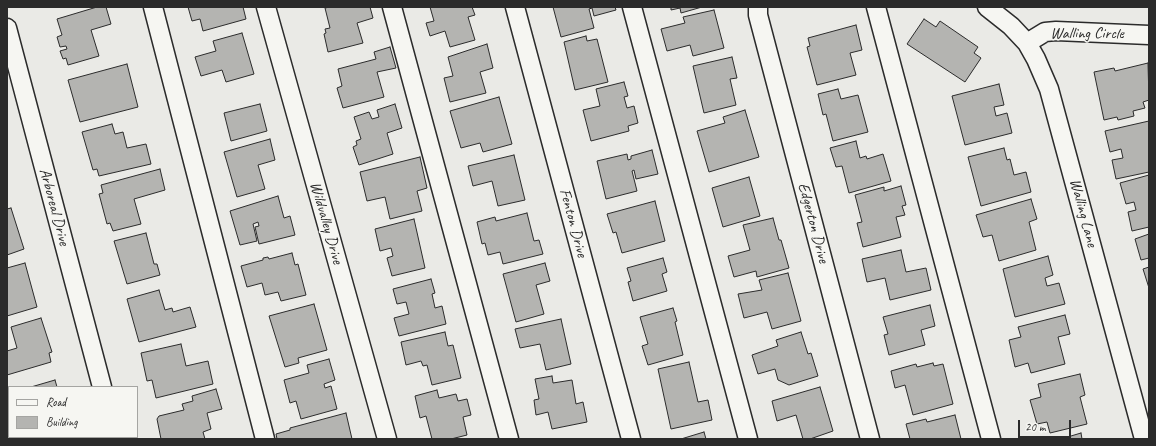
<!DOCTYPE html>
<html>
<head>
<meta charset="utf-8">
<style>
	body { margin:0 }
	#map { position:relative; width:1156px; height:446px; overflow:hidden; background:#eaeae6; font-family:Caveat,sans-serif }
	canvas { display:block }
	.frame { position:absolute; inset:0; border:8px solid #2b2b2b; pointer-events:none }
	.legend { position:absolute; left:8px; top:386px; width:130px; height:52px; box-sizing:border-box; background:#f6f6f2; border:1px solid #a5a5a2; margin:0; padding:5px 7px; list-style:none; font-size:12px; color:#2b2b2b }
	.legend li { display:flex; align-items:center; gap:8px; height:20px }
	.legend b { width:20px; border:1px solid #a5a5a2 }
	.scale { position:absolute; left:1018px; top:420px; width:53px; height:18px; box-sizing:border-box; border:2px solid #2b2b2b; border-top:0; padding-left:5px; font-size:12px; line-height:14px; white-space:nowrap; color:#2b2b2b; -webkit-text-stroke:3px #f6f6f2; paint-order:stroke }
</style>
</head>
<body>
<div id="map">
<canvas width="1156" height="446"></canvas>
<div class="frame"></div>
<ul class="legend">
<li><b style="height:5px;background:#f6f6f2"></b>Road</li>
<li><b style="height:11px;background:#b4b4b1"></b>Building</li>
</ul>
<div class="scale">20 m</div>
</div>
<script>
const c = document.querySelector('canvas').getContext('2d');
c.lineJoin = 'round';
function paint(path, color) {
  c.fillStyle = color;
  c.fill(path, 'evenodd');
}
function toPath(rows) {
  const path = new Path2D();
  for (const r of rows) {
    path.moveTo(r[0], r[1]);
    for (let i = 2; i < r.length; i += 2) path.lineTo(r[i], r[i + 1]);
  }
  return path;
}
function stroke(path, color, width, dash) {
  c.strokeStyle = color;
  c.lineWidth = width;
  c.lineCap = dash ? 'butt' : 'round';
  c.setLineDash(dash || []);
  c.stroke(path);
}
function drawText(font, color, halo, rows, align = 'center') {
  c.font = font + ' Caveat,sans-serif';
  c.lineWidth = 3;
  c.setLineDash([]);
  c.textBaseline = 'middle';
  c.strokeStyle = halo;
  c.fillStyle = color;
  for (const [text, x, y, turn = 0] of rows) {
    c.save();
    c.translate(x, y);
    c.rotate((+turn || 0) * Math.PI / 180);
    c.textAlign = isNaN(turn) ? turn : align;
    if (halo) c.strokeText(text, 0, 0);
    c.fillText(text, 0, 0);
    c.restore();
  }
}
const building = toPath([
	[97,7,106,7,111,24,91,30,99,56,68,65,66,58,63,59,60,51,67,49,66,46,60,47,57,37,62,35,57,19,97,7],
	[188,7,243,7,246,19,203,31,200,19,192,21,188,7],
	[330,7,370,7,373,18,357,23,363,43,328,52,324,34,326,33,325,29,330,28,325,8,330,7],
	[430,7,472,7,475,15,468,17,475,40,450,47,445,31,430,36,426,23,434,21,430,7],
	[553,7,615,7,616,10,594,16,592,8,589,9,594,28,561,37,553,7],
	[671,7,702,7,681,13,680,8,671,10,671,7],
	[714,10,724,48,693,56,690,45,667,51,661,29,685,23,683,17,714,10],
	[924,19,936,27,940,21,978,47,974,53,981,58,965,82,907,44,924,19],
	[856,25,862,50,850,53,856,75,817,85,807,47,810,46,808,38,856,25],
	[242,33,254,74,226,82,222,70,201,76,195,57,216,51,213,41,242,33],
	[586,36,587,41,597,39,608,82,575,90,564,42,586,36],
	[487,44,493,68,480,72,486,93,450,102,444,78,453,76,448,57,487,44],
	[390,47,396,68,377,72,384,97,343,108,337,88,342,86,338,69,376,59,374,52,390,47],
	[732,57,737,78,730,79,736,105,704,113,693,66,732,57],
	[1148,63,1149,100,1143,102,1145,108,1133,111,1134,116,1118,120,1117,117,1104,120,1094,72,1114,68,1115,71,1148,63],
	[127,64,138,107,80,122,68,80,127,64],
	[624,82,628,96,624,97,627,108,634,106,638,123,628,126,629,131,591,141,583,110,600,106,596,89,624,82],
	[999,84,1004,105,994,107,996,116,1007,113,1012,133,965,145,952,96,999,84],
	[838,89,841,99,858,95,868,132,833,141,826,114,823,115,818,94,838,89],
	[499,97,512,144,483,152,480,143,461,148,450,111,499,97],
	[260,104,267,131,231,141,224,113,260,104],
	[395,104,402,128,387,133,393,154,359,165,353,147,357,145,356,141,361,139,354,117,369,112,372,119,379,117,377,110,395,104],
	[745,110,759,157,709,172,697,131,725,123,723,117,745,110],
	[1149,121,1149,172,1116,179,1112,160,1123,158,1121,149,1110,152,1105,131,1149,121],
	[112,124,115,134,123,132,127,148,146,144,151,164,99,176,97,169,93,170,82,132,112,124],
	[270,139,275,160,258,165,265,189,237,197,224,152,270,139],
	[856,141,860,158,866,156,867,159,883,154,891,181,849,193,842,166,836,167,830,148,856,141],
	[1004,148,1007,160,1010,159,1014,175,1026,172,1031,192,981,206,968,157,1004,148],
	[652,150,658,174,636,179,634,170,632,171,637,191,606,199,597,161,627,154,628,160,631,159,631,156,652,150],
	[514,155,525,200,498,206,492,181,473,186,468,166,514,155],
	[420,157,427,188,417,191,422,211,390,219,385,197,367,201,360,172,420,157],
	[160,169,165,190,134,199,141,224,113,231,110,223,107,224,99,194,103,193,101,185,160,169],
	[1149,175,1149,227,1132,231,1128,212,1136,210,1134,202,1126,204,1120,183,1149,175],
	[749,177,760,216,723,227,712,188,749,177],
	[901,186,906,205,902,206,905,215,896,217,901,237,863,247,857,223,862,222,855,195,884,187,884,191,901,186],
	[278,196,284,218,290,216,295,235,259,244,255,227,259,226,258,222,253,224,257,241,240,245,230,211,278,196],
	[1031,199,1037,219,1029,222,1036,250,999,261,992,235,983,237,976,215,1031,199],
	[655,201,665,241,622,253,616,232,613,233,607,214,655,201],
	[11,208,24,249,7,255,7,209,11,208],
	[527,213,534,241,539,240,543,254,503,264,500,252,488,255,485,243,482,244,477,222,495,217,496,221,527,213],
	[773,218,779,240,781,240,789,268,757,277,756,271,734,277,728,256,750,250,743,225,773,218],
	[414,219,425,268,392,276,387,258,393,256,391,248,380,251,375,229,414,219],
	[146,233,154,264,157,264,160,275,127,284,114,241,146,233],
	[1149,234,1149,258,1141,260,1135,239,1149,234],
	[901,250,906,272,926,268,931,290,890,300,885,278,867,282,862,259,901,250],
	[292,253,295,265,298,264,306,295,281,301,278,292,265,295,262,283,247,287,241,266,263,260,263,258,268,257,269,259,292,253],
	[1048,256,1053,275,1045,278,1047,286,1059,283,1065,304,1015,317,1003,269,1048,256],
	[663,258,667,272,662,274,667,291,633,301,628,282,631,281,627,268,663,258],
	[25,263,37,307,7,316,7,268,25,263],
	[545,263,550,281,536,285,544,314,516,322,503,274,545,263],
	[1149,267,1149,288,1143,269,1149,267],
	[788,273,801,321,772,329,767,312,744,318,738,294,762,290,759,280,788,273],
	[431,279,435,293,432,294,435,308,442,306,446,324,399,336,394,318,409,314,406,302,397,304,393,289,431,279],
	[159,290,165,310,172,308,173,312,190,307,196,327,139,342,127,299,159,290],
	[314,304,327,350,298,358,299,363,285,367,269,316,314,304],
	[930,305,935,326,921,330,925,345,889,355,884,335,888,334,883,317,930,305],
	[673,308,677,321,675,322,683,355,648,365,642,346,648,344,640,317,673,308],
	[1065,315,1070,334,1058,337,1065,364,1031,373,1028,363,1015,367,1009,340,1021,337,1018,327,1065,315],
	[41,318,52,352,49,353,51,362,7,375,7,351,17,348,11,327,41,318],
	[561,319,571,364,546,370,540,344,520,348,515,329,561,319],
	[445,332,448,346,453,345,461,378,432,385,427,365,423,366,421,361,406,365,401,342,445,332],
	[801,332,808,354,811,353,818,376,789,385,778,380,775,369,758,374,752,355,778,346,776,340,801,332],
	[181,344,186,366,208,361,213,384,156,398,152,380,147,381,141,353,181,344],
	[329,359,335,380,324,384,325,388,331,386,337,409,301,419,296,401,290,403,284,380,309,373,307,365,329,359],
	[689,362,698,402,708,400,712,420,671,429,658,369,689,362],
	[933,363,934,366,943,364,953,404,913,415,905,385,895,388,891,371,916,364,917,367,933,363],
	[1080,374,1085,395,1080,397,1087,424,1050,433,1047,422,1037,424,1030,400,1041,397,1038,384,1080,374],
	[552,376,553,383,572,380,576,404,583,402,587,422,552,429,548,412,536,415,534,400,539,399,535,379,552,376],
	[55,380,57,387,31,387,55,380],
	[820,387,833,431,810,439,803,439,796,415,777,421,772,401,820,387],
	[216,389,222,409,207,413,211,429,203,432,205,439,161,439,157,419,159,416,184,410,182,404,193,401,192,396,216,389],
	[437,390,439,398,456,394,458,401,467,399,471,415,463,417,467,435,451,439,432,439,426,416,420,418,415,396,437,390],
	[346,413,352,439,277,439,276,434,290,430,290,428,346,413],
	[955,415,961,439,910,439,906,424,926,419,927,422,955,415],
	[704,432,706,439,681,439,704,432],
	[1081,433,1082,439,1061,439,1081,433],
	[42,437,73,437,74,439,42,439,42,437]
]);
const minor = toPath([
	[153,7,265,439],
	[266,7,387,439],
	[392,7,509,439],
	[515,7,631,439],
	[632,7,748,439],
	[758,7,758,15,870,439],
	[876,7,991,439],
	[987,7,1011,26,1027,43,1036,59,1049,89,1144,439],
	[7,28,102,387],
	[1027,43,1045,32,1056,31,1149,35],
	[115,437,116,439]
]);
const streetNames = [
	["Walling Circle",1087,34],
	["Arboreal Drive",54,207,75],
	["Walling Lane",1083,213,75],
	["Wildvalley Drive",326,223,74],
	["Fenton Drive",573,223,75],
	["Edgerton Drive",813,223,75]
];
paint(building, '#b4b4b1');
stroke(building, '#2b2b2b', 1);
stroke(minor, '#2b2b2b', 21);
stroke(minor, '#f6f6f2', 18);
drawText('16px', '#2b2b2b', '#f6f6f2', streetNames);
</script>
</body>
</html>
